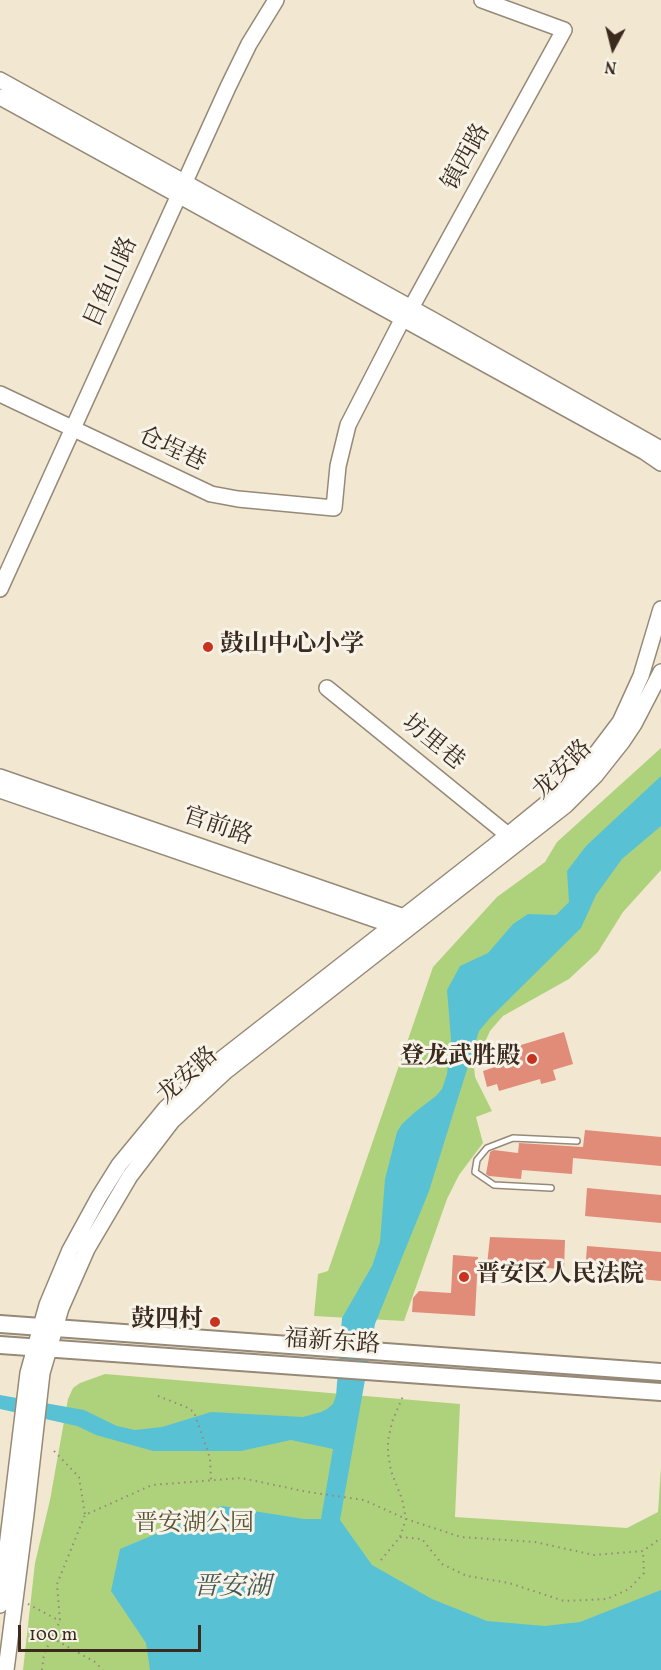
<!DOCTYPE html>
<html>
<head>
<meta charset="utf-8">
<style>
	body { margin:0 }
	#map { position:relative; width:661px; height:1670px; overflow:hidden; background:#f2e8d1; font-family:Vollkorn,serif }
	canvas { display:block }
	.north { position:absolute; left:583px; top:18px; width:60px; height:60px; -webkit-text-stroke:4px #f7f3e8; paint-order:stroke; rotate:187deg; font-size:16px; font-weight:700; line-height:24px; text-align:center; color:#3b2a1e }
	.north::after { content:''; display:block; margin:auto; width:21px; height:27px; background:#3b2a1e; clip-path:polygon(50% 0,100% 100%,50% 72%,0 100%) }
	.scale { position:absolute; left:18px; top:1625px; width:183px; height:27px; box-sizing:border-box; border:3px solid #3b2a1e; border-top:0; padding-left:8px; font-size:18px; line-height:21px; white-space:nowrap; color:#3b2a1e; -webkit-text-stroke:4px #f7f3e8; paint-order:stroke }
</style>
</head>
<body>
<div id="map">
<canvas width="661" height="1670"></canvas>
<div class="north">N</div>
<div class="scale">100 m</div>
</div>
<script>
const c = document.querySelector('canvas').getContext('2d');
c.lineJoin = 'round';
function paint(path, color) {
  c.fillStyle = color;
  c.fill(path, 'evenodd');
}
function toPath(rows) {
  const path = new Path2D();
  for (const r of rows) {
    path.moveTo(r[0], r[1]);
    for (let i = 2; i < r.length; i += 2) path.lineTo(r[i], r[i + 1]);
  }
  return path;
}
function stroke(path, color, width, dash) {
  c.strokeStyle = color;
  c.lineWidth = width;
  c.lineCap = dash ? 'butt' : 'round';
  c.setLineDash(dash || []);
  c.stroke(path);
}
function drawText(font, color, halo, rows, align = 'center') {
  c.font = font + ' Vollkorn,"Noto Serif SC",serif';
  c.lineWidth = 6;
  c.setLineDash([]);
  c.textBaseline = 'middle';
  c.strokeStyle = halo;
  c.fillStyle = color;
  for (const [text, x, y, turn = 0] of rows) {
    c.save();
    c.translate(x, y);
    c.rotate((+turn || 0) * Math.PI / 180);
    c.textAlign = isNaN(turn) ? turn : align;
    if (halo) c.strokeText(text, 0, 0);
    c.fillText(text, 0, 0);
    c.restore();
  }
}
const green = toPath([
	[661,748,661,870,623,912,598,952,569,979,503,1016,490,1031,474,1066,475,1077,492,1111,476,1117,483,1143,459,1175,447,1199,404,1321,314,1316,318,1274,328,1271,433,967,497,897,545,862,557,842],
	[105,1374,460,1404,455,1517,627,1528,658,1512,661,1467,661,1670,23,1670,35,1563,50,1500,68,1399,73,1388,80,1383]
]);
const water = toPath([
	[661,776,661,826,622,859,596,895,581,928,490,1018,479,1031,429,1191,375,1324,340,1520,372,1565,432,1599,487,1621,545,1626,580,1622,661,1590,661,1670,150,1670,146,1643,111,1591,120,1549,222,1506,304,1519,321,1519,333,1449,291,1440,241,1451,153,1451,96,1435,77,1426,0,1409,0,1395,84,1410,117,1426,135,1430,162,1427,211,1412,303,1417,321,1412,327,1409,333,1404,336,1396,342,1318,372,1266,380,1242,385,1179,397,1132,402,1124,415,1112,436,1096,442,1089,447,1074,451,1039,447,990,460,966,488,953,513,924,528,914,556,915,569,902,567,871,586,846]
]);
const building = toPath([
	[564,1032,573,1064,553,1070,556,1080,541,1084,540,1079,499,1091,497,1084,487,1087,483,1071,495,1067,491,1054],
	[585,1130,661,1137,661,1166,573,1158,572,1174,522,1170,521,1179,489,1176,486,1174,490,1152,494,1150,518,1153,519,1143,583,1147],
	[587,1188,661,1195,661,1223,585,1216],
	[490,1237,565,1240,564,1269,487,1265],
	[587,1246,661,1252,661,1281,585,1274],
	[453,1255,478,1257,475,1316,412,1312,413,1298,419,1291,451,1293]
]);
const path = toPath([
	[158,1396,186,1407,194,1412,210,1458,211,1481],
	[54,1451,79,1477,85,1515],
	[400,1537,422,1539,442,1564,467,1576,509,1583,564,1601,607,1599,629,1589,644,1573,643,1551],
	[381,1560,400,1537,406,1519,402,1499,391,1471,388,1453,388,1441,392,1422,403,1396],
	[28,1604,60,1621],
	[52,1638,95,1662,103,1670],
	[42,1670,44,1654,60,1621,57,1584,85,1515,152,1485,241,1478,308,1492,364,1500,406,1519,461,1537,535,1542,594,1555,643,1551,661,1538]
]);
const lane = toPath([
	[551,1188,494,1185,475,1172,477,1160,487,1148,513,1138,577,1141]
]);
const secondary = toPath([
	[0,80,433,320,661,449],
	[0,97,645,452,661,463],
	[411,308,564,30,482,0],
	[0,394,211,494,238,499,334,508,338,466,348,425,403,318],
	[0,589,228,87,249,44,276,0],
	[327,688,508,835],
	[0,777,410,919],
	[0,790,400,928],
	[0,1605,28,1373,47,1305,70,1250,99,1197,119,1165,166,1108,205,1072,493,847,563,790,592,759,620,722,641,676,661,609],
	[6,1670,26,1514,42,1373,61,1308,87,1249,130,1176,172,1121,226,1071,566,805,595,776,622,742,634,724,661,672]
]);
const primary = toPath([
	[0,1324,661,1372],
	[0,1345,661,1392]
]);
const markers = [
	[208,647,6,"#c8321e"],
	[532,1059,6,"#c8321e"],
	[464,1277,6,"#c8321e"],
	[215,1322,6,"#c8321e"]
];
const streetNames = [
	["镇西路",468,158,-61],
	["目鱼山路",113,283,-66],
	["仓埕巷",171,451,25],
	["坊里巷",432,744,39],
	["龙安路",564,771,-45],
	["官前路",217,828,19],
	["龙安路",189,1077,-42],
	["福新东路",332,1344,4]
];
const poiNames = [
	["鼓山中心小学",220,647],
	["登龙武胜殿",520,1059,"right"],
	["晋安区人民法院",476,1277],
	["鼓四村",203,1322,"right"]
];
const parkNames = [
	["晋安湖公园",194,1526]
];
const waterNames = [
	["晋安湖",232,1589]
];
paint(green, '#aed27b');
paint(water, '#58c2d4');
paint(building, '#e18b79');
stroke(lane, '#968978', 8);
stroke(secondary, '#968978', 18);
stroke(primary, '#968978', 20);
stroke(path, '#968978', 2, [1.5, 4.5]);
stroke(lane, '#fff', 5);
stroke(secondary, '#fff', 15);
stroke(primary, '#fff', 16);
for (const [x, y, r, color] of markers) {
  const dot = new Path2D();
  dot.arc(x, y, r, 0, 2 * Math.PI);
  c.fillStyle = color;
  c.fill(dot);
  stroke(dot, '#f7f3e8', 2);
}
drawText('24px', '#3b2a1e', '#f7f3e8', streetNames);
drawText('bold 24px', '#3b2a1e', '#f7f3e8', poiNames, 'left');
drawText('24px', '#585435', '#f7f3e8', parkNames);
drawText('italic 26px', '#445855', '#f7f3e8', waterNames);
</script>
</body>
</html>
